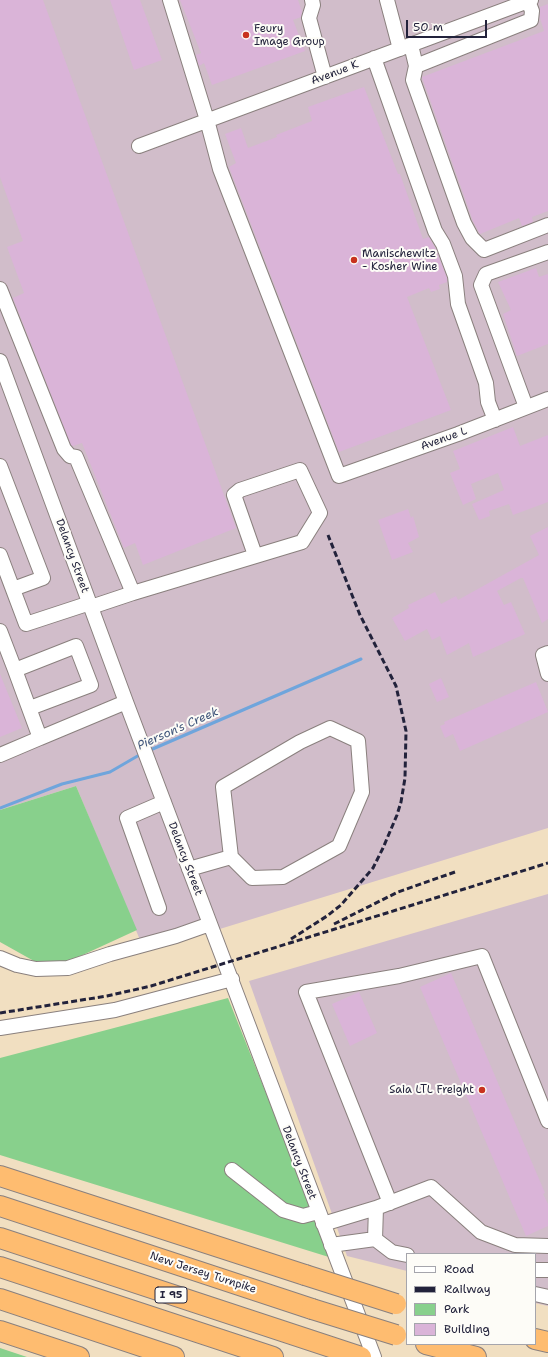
<!DOCTYPE html>
<html>
<head>
<meta charset="utf-8">
<style>
	body { margin:0 }
	#map { position:relative; width:548px; height:1357px; overflow:hidden; background:#f1dfc1; font-family:"Shantell Sans",sans-serif }
	canvas { display:block }
	.legend { position:absolute; left:406px; top:1253px; width:130px; height:92px; box-sizing:border-box; background:#fdfcf7; border:1px solid #a5a5ac; margin:0; padding:5px 7px; list-style:none; font-size:12px; color:#22223b }
	.legend li { display:flex; align-items:center; gap:8px; height:20px }
	.legend b { width:20px; border:1px solid #a5a5ac }
	.scale { position:absolute; left:406px; top:20px; width:81px; height:18px; box-sizing:border-box; border:2px solid #22223b; border-top:0; padding-left:5px; font-size:12px; line-height:14px; white-space:nowrap; color:#22223b; -webkit-text-stroke:3px #fdfcf7; paint-order:stroke }
</style>
</head>
<body>
<div id="map">
<canvas width="548" height="1357"></canvas>
<ul class="legend">
<li><b style="height:5px;background:#fff"></b>Road</li>
<li><b style="height:5px;background:#22223b"></b>Railway</li>
<li><b style="height:11px;background:#88d08c"></b>Park</li>
<li><b style="height:11px;background:#dab4d8"></b>Building</li>
</ul>
<div class="scale">50 m</div>
</div>
<script>
const c = document.querySelector('canvas').getContext('2d');
c.lineJoin = 'round';
function paint(path, color) {
  c.fillStyle = color;
  c.fill(path, 'evenodd');
}
function toPath(rows) {
  const path = new Path2D();
  for (const r of rows) {
    path.moveTo(r[0], r[1]);
    for (let i = 2; i < r.length; i += 2) path.lineTo(r[i], r[i + 1]);
  }
  return path;
}
function stroke(path, color, width, dash) {
  c.strokeStyle = color;
  c.lineWidth = width;
  c.lineCap = dash ? 'butt' : 'round';
  c.setLineDash(dash || []);
  c.stroke(path);
}
function drawText(font, color, halo, rows, align = 'center') {
  c.font = font + ' "Shantell Sans",sans-serif';
  c.lineWidth = 4;
  c.setLineDash([]);
  c.textBaseline = 'middle';
  c.strokeStyle = halo;
  c.fillStyle = color;
  for (const [text, x, y, turn = 0] of rows) {
    c.save();
    c.translate(x, y);
    c.rotate((+turn || 0) * Math.PI / 180);
    c.textAlign = isNaN(turn) ? turn : align;
    if (halo) c.strokeText(text, 0, 0);
    c.fillText(text, 0, 0);
    c.restore();
  }
}
const industrial = toPath([
	[0,0,548,0,548,828,145,952,76,786,0,810],
	[548,894,548,1306,535,1303,535,1254,407,1254,407,1271,347,1256,249,981]
]);
const green = toPath([
	[76,786,137,930,50,970,0,942,0,810],
	[228,998,332,1258,0,1155,0,1058],
	[0,1348,27,1357,0,1357]
]);
const stream = toPath([
	[148,751,361,659],
	[0,808,62,784,110,772,141,754]
]);
const building = toPath([
	[0,0,43,0,236,528,143,565,135,543,124,548,82,443,73,446,71,445,13,298,24,293,7,247,23,241,0,177],
	[110,0,140,0,162,60,134,70],
	[180,0,298,0,302,12,301,17,293,20,305,51,212,85,204,63,199,66,196,55,201,53],
	[548,4,548,211,532,217,533,222,522,226,519,218,480,234,473,221,422,77,544,31,540,18,540,7],
	[364,87,398,174,400,174,423,239,429,237,435,248,447,278,447,282,439,285,440,289,431,292,429,288,407,297,451,410,339,452,229,167,236,163,225,134,241,128,248,148,277,137,276,135,312,121,308,107],
	[536,268,539,277,548,274,548,344,517,356,503,314,511,310,498,282],
	[513,427,520,446,548,435,548,502,513,515,509,504,489,511,490,516,479,520,472,504,504,490,498,473,471,484,476,499,463,505,450,473,460,469,453,451],
	[408,509,411,518,413,516,419,537,408,543,413,552,392,560,378,520],
	[548,527,548,619,542,623,523,578,521,578,497,591,504,605,511,602,525,634,473,657,469,643,447,655,440,636,432,640,427,629,405,641,392,618,409,608,408,605,435,592,441,604,456,596,458,600,539,555,530,536],
	[0,674,22,728,0,737],
	[441,678,449,697,437,702,429,684],
	[536,682,548,712,460,751,453,734,445,738,440,726,445,724,444,722],
	[451,973,545,1193,543,1194,548,1204,548,1226,526,1236,420,987],
	[359,992,377,1033,350,1046,332,1004]
]);
const minor = toPath([
	[170,0,207,120,220,169,339,476,458,434,548,399],
	[312,0,313,5,309,18,325,77],
	[387,0,400,49],
	[411,45,416,66,413,80,464,223,472,238,484,250,548,225],
	[374,58,435,231,443,244,455,276,458,304,486,383,488,402,495,420],
	[416,66,531,20,532,11,528,1],
	[139,146,531,0],
	[0,289,64,449,70,456,76,457,133,593,302,542,320,513,300,470,240,490,234,495,255,555],
	[0,361,126,702,374,1357],
	[526,407,481,285,486,274,548,252],
	[0,466,43,578,13,589],
	[0,555,26,624,90,603],
	[91,607,133,593],
	[0,631,15,670],
	[548,653,543,655,548,674],
	[30,708,91,685,76,646,15,670,40,738,126,702],
	[0,755,40,738],
	[189,869,231,857,252,878,283,877,339,846,362,792,358,741,330,728,300,742,223,787,231,857],
	[159,908,127,818,164,802],
	[0,958,17,965,36,969,68,968,110,954,176,936,210,924],
	[0,1028,115,1010,232,979],
	[232,1170,283,1210,303,1216,318,1212],
	[390,1203,306,992,399,976,482,956,548,1121],
	[376,1208,431,1187,481,1232,515,1245,548,1246],
	[323,1224,376,1208,375,1239],
	[331,1245,375,1239,392,1252,407,1255],
	[535,1270,548,1270],
	[535,1294,548,1297]
]);
const highway = toPath([
	[0,1176,305,1275],
	[0,1206,312,1309],
	[0,1238,361,1357],
	[0,1267,273,1357],
	[0,1299,174,1357],
	[0,1331,79,1357],
	[535,1339,548,1342],
	[426,1344,476,1357]
]);
const rail = toPath([
	[334,924,398,892,455,872],
	[291,939,327,916,341,905,373,868,383,848,397,815,401,802,405,778,406,731,396,686,360,615,328,535],
	[0,1013,107,996,151,986,548,863]
]);
const highwayBridge = toPath([
	[305,1275,396,1304],
	[312,1309,396,1335]
]);
const markers = [
	[246,35,4,"#c8321e"],
	[354,260,4,"#c8321e"],
	[482,1090,4,"#c8321e"]
];
const shields = [
	[171,1295,32]
];
const shieldNames = [
	["I 95",171,1295]
];
const poiNames = [
	["Feury",254,29],
	["Image Group",254,42],
	["Manischewitz",362,254],
	["- Kosher Wine",362,267],
	["Saia LTL Freight",474,1090,"right"]
];
const streetNames = [
	["Avenue K",335,73,-21],
	["Avenue L",444,439,-20],
	["Delancy Street",72,556,70],
	["Delancy Street",185,859,69],
	["Delancy Street",299,1163,69],
	["New Jersey Turnpike",203,1273,18]
];
const waterNames = [
	["Pierson's Creek",178,729,-24]
];
paint(industrial, '#d1bdca');
paint(green, '#88d08c');
stroke(stream, '#6fa5dc', 3);
paint(building, '#dab4d8');
stroke(minor, '#8a807e', 16);
stroke(highway, '#8a807e', 22);
stroke(minor, '#fff', 14);
stroke(highway, '#febc70', 20);
stroke(rail, '#22223b', 3, [6, 3]);
stroke(highwayBridge, '#8a807e', 22, []);
stroke(highwayBridge, '#febc70', 20);
for (const [x, y, r, color] of markers) {
  const dot = new Path2D();
  dot.arc(x, y, r, 0, 2 * Math.PI);
  c.fillStyle = color;
  c.fill(dot);
  stroke(dot, '#fdfcf7', 1.5);
}
for (const [x, y, w] of shields) {
  const box = new Path2D();
  box.roundRect(x - w / 2, y - 8, w, 16, 3);
  c.fillStyle = '#fdfcf7';
  c.fill(box);
  stroke(box, '#22223b', 1);
}
drawText('bold 10px', '#22223b', null, shieldNames);
drawText('11px', '#22223b', '#fdfcf7', poiNames, 'left');
drawText('11px', '#22223b', '#fdfcf7', streetNames);
drawText('italic 12px', '#41567b', '#fdfcf7', waterNames);
</script>
</body>
</html>
